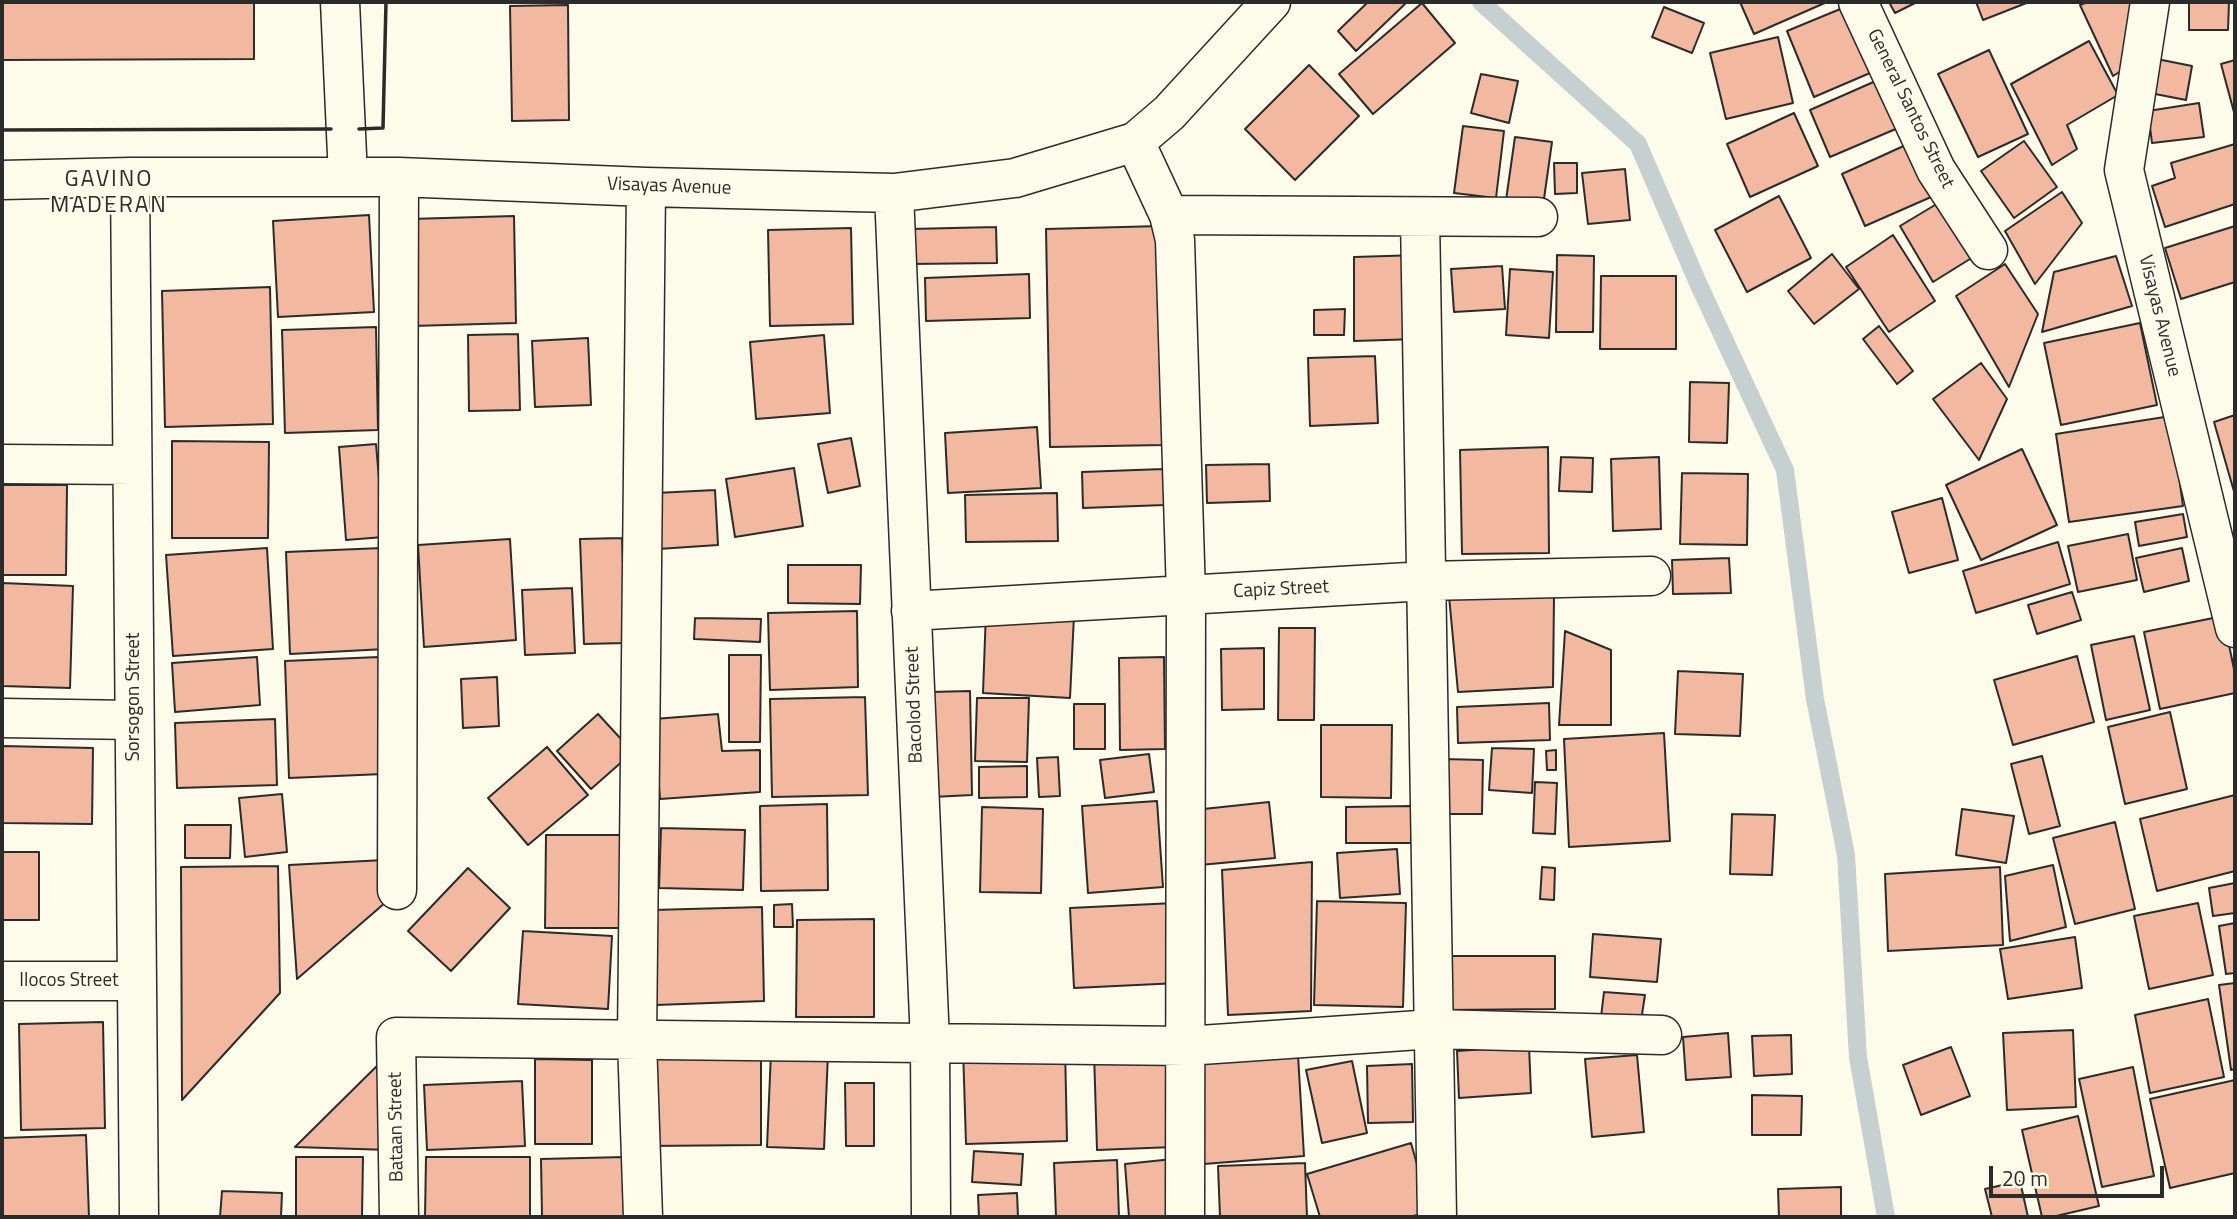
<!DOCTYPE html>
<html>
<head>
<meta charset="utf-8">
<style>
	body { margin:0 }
	#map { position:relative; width:2237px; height:1219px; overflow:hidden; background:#fdfbea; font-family:"Titillium Web",sans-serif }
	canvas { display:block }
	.frame { position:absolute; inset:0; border:4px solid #2b2b2b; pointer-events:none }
	.scale { position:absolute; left:1989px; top:1166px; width:175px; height:32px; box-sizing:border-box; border:4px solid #2b2b2b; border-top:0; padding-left:9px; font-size:21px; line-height:24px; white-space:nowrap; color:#2b2b2b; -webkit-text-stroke:5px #fdfbea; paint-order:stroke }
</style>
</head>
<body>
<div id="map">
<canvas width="2237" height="1219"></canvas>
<div class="frame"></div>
<div class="scale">20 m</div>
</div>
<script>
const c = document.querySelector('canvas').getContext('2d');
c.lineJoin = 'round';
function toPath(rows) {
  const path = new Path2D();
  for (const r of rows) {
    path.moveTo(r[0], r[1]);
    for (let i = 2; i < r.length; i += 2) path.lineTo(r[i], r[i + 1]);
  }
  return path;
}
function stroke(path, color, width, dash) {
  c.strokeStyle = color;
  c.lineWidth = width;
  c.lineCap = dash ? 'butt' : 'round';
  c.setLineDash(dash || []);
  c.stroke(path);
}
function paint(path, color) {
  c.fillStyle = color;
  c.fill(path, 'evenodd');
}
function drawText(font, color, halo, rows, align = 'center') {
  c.font = font + ' "Titillium Web",sans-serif';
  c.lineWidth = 5;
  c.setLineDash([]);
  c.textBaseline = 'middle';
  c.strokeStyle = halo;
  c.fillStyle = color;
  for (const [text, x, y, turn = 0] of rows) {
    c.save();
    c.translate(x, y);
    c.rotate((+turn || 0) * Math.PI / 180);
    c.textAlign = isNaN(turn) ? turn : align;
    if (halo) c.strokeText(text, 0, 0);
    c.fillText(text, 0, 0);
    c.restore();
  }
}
const stream = toPath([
	[1481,2,1638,144,1698,283,1785,470,1815,699,1846,855,1858,1057,1886,1217]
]);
const building = toPath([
	[2,2,254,2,254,59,2,60,2,2],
	[1368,2,1402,2,1405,4,1356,51,1338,31,1368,2],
	[1740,2,1827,2,1754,34,1740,2],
	[1889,2,1917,2,1895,13,1889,2],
	[1976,2,2029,2,1983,20,1976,2],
	[2088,2,2136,2,2134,63,2113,76,2080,5,2088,2],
	[2189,2,2229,2,2228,30,2189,30,2189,2],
	[1422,3,1455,43,1373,114,1339,74,1422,3],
	[568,5,569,120,512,121,510,6,568,5],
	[1850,5,1877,70,1814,97,1787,31,1850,5],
	[1664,7,1704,23,1692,53,1652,37,1664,7],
	[1778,37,1793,103,1726,119,1710,53,1778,37],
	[2089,41,2118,95,2067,125,2077,149,2052,165,2011,84,2089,41],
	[1989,50,2028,134,1978,157,1938,74,1989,50],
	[2157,59,2192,66,2186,100,2150,93,2157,59],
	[2235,60,2235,116,2221,64,2235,60],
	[1309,65,1359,116,1295,180,1245,129,1309,65],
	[1481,74,1518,81,1509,123,1471,113,1481,74],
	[1878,80,1898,128,1830,157,1810,110,1878,80],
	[2199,103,2204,137,2152,143,2148,111,2199,103],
	[1794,113,1818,166,1750,197,1727,144,1794,113],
	[1463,126,1504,131,1496,198,1454,193,1463,126],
	[1515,137,1552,142,1543,206,1506,200,1515,137],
	[2024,141,2057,187,2014,218,1981,171,2024,141],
	[1908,144,1931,197,1865,226,1842,174,1908,144],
	[2235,144,2235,204,2165,227,2152,186,2175,178,2171,163,2235,144],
	[1554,163,1577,163,1577,193,1555,194,1554,163],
	[1625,169,1630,220,1588,224,1582,173,1625,169],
	[2062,192,2082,223,2035,284,2005,231,2062,192],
	[1779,196,1811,258,1747,292,1715,230,1779,196],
	[1945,199,1978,254,1933,282,1900,226,1945,199],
	[369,215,374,312,278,317,273,221,369,215],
	[514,216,516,323,412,326,410,219,514,216],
	[1161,226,1164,445,1050,447,1046,229,1161,226],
	[2235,226,2235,282,2181,299,2165,248,2235,226],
	[996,227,997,263,910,264,910,229,996,227],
	[851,228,853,324,770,326,768,230,851,228],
	[1893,235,1935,301,1889,332,1846,267,1893,235],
	[1832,254,1859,289,1814,324,1788,291,1832,254],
	[1419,255,1418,339,1354,341,1354,257,1419,255],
	[1557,255,1594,256,1593,332,1556,332,1557,255],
	[2116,256,2132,306,2042,332,2054,272,2116,256],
	[2005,264,2038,314,2009,387,1956,296,2005,264],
	[1502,266,1505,309,1454,312,1451,269,1502,266],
	[1510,269,1553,272,1549,338,1506,335,1510,269],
	[1029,274,1030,318,926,321,925,278,1029,274],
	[1601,276,1676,276,1676,349,1600,349,1601,276],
	[270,287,273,424,165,427,162,291,270,287],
	[1345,309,1344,335,1314,335,1314,310,1345,309],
	[2140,323,2157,405,2061,425,2044,343,2140,323],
	[1879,326,1913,371,1897,384,1863,339,1879,326],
	[376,327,378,430,285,433,282,330,376,327],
	[518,334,520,410,469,411,468,335,518,334],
	[824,335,830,413,756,419,750,342,824,335],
	[588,338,591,405,535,407,532,341,588,338],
	[1375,356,1378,423,1310,426,1308,358,1375,356],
	[1981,363,2007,399,1979,460,1933,399,1981,363],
	[1690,382,1729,383,1727,443,1689,442,1690,382],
	[2235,415,2235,495,2214,422,2235,415],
	[2171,416,2183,506,2069,522,2056,434,2171,416],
	[1037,427,1041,488,948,493,945,433,1037,427],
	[851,438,860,486,828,493,818,444,851,438],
	[172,441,269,442,268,538,172,538,172,441],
	[376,444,384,537,346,540,339,447,376,444],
	[1548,447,1549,553,1462,554,1460,450,1548,447],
	[2022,449,2057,525,1981,560,1946,485,2022,449],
	[1561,457,1593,458,1592,492,1559,491,1561,457],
	[1659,457,1661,529,1613,531,1611,459,1659,457],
	[1269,464,1270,501,1207,503,1206,465,1269,464],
	[794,468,803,526,735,537,726,479,794,468],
	[1163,469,1165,505,1083,508,1082,472,1163,469],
	[1682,473,1748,474,1747,545,1680,544,1682,473],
	[2,485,67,485,66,575,2,575,2,485],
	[715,490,718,545,658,549,656,493,715,490],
	[1057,493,1058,541,966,542,965,495,1057,493],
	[1942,498,1958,560,1909,573,1892,512,1942,498],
	[2183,514,2187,537,2139,546,2135,522,2183,514],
	[2128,534,2137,580,2078,592,2068,546,2128,534],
	[622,538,626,643,584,644,580,539,622,538],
	[510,539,516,640,424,647,418,545,510,539],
	[2058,542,2070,584,1976,613,1963,571,2058,542],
	[267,548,273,649,173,656,166,555,267,548],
	[382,548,386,649,290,654,286,552,382,548],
	[2182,548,2189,581,2144,592,2136,558,2182,548],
	[1729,558,1731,593,1673,594,1672,560,1729,558],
	[788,565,861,565,860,604,788,603,788,565],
	[2,583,73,586,70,688,2,686,2,583],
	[572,588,575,653,525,655,522,590,572,588],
	[2072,592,2081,620,2037,634,2028,605,2072,592],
	[1449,596,1554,596,1553,687,1458,692,1449,596],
	[857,611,858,687,770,690,768,613,857,611],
	[986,611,1074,615,1070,698,983,693,986,611],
	[2223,616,2235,674,2235,693,2160,709,2144,632,2223,616],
	[695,618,761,619,760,642,694,639,695,618],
	[1279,628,1315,628,1314,720,1278,720,1279,628],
	[1565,631,1611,650,1611,725,1559,725,1565,631],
	[2134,636,2150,710,2106,720,2091,645,2134,636],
	[1264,648,1264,709,1222,710,1221,649,1264,648],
	[729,655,761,655,760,742,729,742,729,655],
	[2077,656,2094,722,2013,745,1994,680,2077,656],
	[257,657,260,705,175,712,172,663,257,657],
	[379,657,383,774,289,778,285,661,379,657],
	[1164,657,1165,749,1120,750,1119,658,1164,657],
	[1678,671,1743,674,1740,736,1675,734,1678,671],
	[497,677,499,726,463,728,461,679,497,677],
	[970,691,972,795,932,797,930,692,970,691],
	[865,697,868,795,772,797,770,699,865,697],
	[977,698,1029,698,1027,762,975,761,977,698],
	[1549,703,1550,740,1458,743,1457,707,1549,703],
	[1074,704,1105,704,1105,749,1074,749,1074,704],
	[2170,712,2187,789,2125,804,2108,727,2170,712],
	[598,714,633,752,591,789,557,751,598,714],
	[718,714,722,751,760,750,760,792,660,799,654,719,718,714],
	[275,719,277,785,177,788,175,723,275,719],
	[1321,725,1392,725,1391,798,1321,797,1321,725],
	[1664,733,1670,841,1569,847,1564,739,1664,733],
	[2,746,93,748,92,824,2,823,2,746],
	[547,747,588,795,528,845,488,798,547,747],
	[1492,748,1534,749,1532,793,1489,790,1492,748],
	[1556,750,1556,770,1547,770,1546,751,1556,750],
	[1149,754,1154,792,1105,798,1100,760,1149,754],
	[2042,756,2060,826,2029,834,2011,764,2042,756],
	[1058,757,1060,796,1039,797,1037,758,1058,757],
	[1444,759,1483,760,1482,814,1442,814,1444,759],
	[1027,766,1027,797,979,798,979,767,1027,766],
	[1535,782,1557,783,1555,834,1533,833,1535,782],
	[282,794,287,852,245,857,239,798,282,794],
	[2235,795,2235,871,2157,891,2140,819,2235,795],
	[1157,801,1163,887,1088,893,1082,806,1157,801],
	[1269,802,1275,858,1200,865,1194,810,1269,802],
	[827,804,828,890,761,891,760,806,827,804],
	[1411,806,1411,843,1346,843,1346,807,1411,806],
	[982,807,1043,809,1041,893,980,892,982,807],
	[1962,809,2014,816,2006,863,1956,855,1962,809],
	[1732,814,1775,815,1772,875,1730,874,1732,814],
	[2115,822,2135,909,2075,924,2053,838,2115,822],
	[185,825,231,825,230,858,185,858,185,825],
	[661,828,745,830,743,890,659,888,661,828],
	[546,835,631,835,630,928,545,928,546,835],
	[1397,849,1400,894,1340,898,1337,853,1397,849],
	[2,852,39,852,39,920,2,920,2,852],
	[384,860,386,902,297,979,289,865,384,860],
	[1312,862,1311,1011,1228,1015,1222,870,1312,862],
	[2053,865,2066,927,2010,941,2005,876,2053,865],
	[278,866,280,993,182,1100,181,867,278,866],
	[1542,867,1555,868,1554,900,1540,899,1542,867],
	[2000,867,2003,945,1888,951,1885,874,2000,867],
	[468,868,510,908,451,971,408,931,468,868],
	[2235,883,2235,913,2213,916,2209,888,2235,883],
	[1317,901,1406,903,1403,1007,1314,1005,1317,901],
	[1175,903,1179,983,1074,988,1070,908,1175,903],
	[2198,903,2213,975,2149,989,2134,916,2198,903],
	[792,904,793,927,774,927,774,905,792,904],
	[762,907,764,1001,656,1005,653,910,762,907],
	[874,919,874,1017,796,1017,797,920,874,919],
	[2235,923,2235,973,2226,974,2219,926,2235,923],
	[523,931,612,936,608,1009,518,1004,523,931],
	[1593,934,1661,939,1657,982,1590,977,1593,934],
	[2075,937,2082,988,2008,999,2000,949,2075,937],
	[1446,956,1555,956,1555,1009,1446,1010,1446,956],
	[2235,983,2235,1069,2231,1070,2219,985,2235,983],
	[1604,992,1645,995,1641,1021,1601,1017,1604,992],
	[2208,999,2224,1077,2150,1093,2135,1015,2208,999],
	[103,1022,105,1128,21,1130,19,1024,103,1022],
	[2073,1030,2076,1107,2007,1110,2003,1033,2073,1030],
	[1728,1033,1731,1077,1686,1080,1683,1037,1728,1033],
	[1791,1035,1792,1074,1754,1076,1752,1036,1791,1035],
	[1065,1046,1067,1141,966,1144,963,1048,1065,1046],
	[1529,1046,1531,1093,1459,1098,1457,1051,1529,1046],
	[1951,1047,1970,1096,1921,1115,1903,1065,1951,1047],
	[761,1050,761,1145,646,1146,646,1051,761,1050],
	[1172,1051,1174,1147,1097,1150,1094,1053,1172,1051],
	[771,1052,828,1053,824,1149,767,1147,771,1052],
	[389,1054,390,1150,295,1147,389,1054],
	[1298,1055,1304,1156,1204,1164,1197,1063,1298,1055],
	[1637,1055,1644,1132,1592,1137,1585,1059,1637,1055],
	[535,1059,592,1060,592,1144,535,1144,535,1059],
	[1352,1061,1367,1133,1322,1143,1306,1070,1352,1061],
	[1412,1064,1413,1122,1368,1123,1367,1066,1412,1064],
	[2133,1067,2154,1176,2102,1187,2079,1079,2133,1067],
	[2235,1080,2235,1173,2170,1188,2150,1099,2235,1080],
	[522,1081,525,1146,427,1150,424,1085,522,1081],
	[845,1083,874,1083,874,1146,846,1146,845,1083],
	[1752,1095,1802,1096,1801,1135,1752,1135,1752,1095],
	[2078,1116,2099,1206,2052,1217,2042,1217,2022,1130,2078,1116],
	[86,1135,89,1217,2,1217,2,1138,86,1135],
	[1411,1143,1430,1211,1410,1217,1320,1217,1307,1174,1411,1143],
	[974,1151,1023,1154,1021,1185,972,1182,974,1151],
	[296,1157,363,1157,362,1217,296,1217,296,1157],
	[426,1157,530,1157,530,1217,425,1217,426,1157],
	[625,1157,626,1217,542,1217,541,1159,625,1157],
	[1173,1159,1179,1217,1129,1217,1125,1164,1173,1159],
	[1117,1160,1119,1217,1056,1217,1054,1163,1117,1160],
	[1305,1163,1307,1217,1220,1217,1218,1166,1305,1163],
	[2020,1181,2028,1217,1992,1217,1985,1189,2020,1181],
	[1841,1187,1841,1217,1779,1217,1778,1189,1841,1187],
	[222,1191,282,1193,281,1217,220,1217,222,1191],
	[1017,1193,1018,1217,979,1217,978,1195,1017,1193]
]);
const minor = toPath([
	[340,2,348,177],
	[1858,2,1936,170,1988,250],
	[2150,2,2124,170,2235,628],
	[1135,142,1169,215,1175,240,1186,595,1185,1217],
	[130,177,139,1217],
	[2,180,130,177,399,177,646,187,894,193,1015,178,1135,142,1169,113,1271,2],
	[894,193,930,1042,931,1217],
	[1169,215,1538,217],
	[1420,217,1437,1217],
	[2,464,132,465],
	[911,611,1426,581,1651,576],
	[2,718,134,720],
	[397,890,399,177],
	[2,981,137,981],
	[399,1217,396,1037,1186,1046,1434,1029,1662,1035],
	[643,1217,637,1040,646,187]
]);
const wall = toPath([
	[359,129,383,128,386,2],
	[2,130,331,129]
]);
const streetNames = [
	["General Santos Street",1910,109,64],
	["Visayas Avenue",669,187,2],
	["Visayas Avenue",2159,316,76],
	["Capiz Street",1281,590,-3],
	["Sorsogon Street",134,697,-90],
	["Bacolod Street",915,705,-92],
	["Ilocos Street",69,981],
	["Bataan Street",397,1127,-91]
];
const quarterNames = [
	["GAVINO",109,180],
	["MADERAN",109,206]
];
stroke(stream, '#c7d0d0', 18);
paint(building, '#f2b8a0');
stroke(building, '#2b2b2b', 2);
stroke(minor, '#2b2b2b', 41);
stroke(minor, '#fdfbea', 38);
stroke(wall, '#2b2b2b', 3.5);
drawText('19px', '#2b2b2b', '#fdfbea', streetNames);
c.letterSpacing = '2px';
drawText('23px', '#2b2b2b', '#fdfbea', quarterNames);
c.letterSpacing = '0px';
</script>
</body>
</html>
